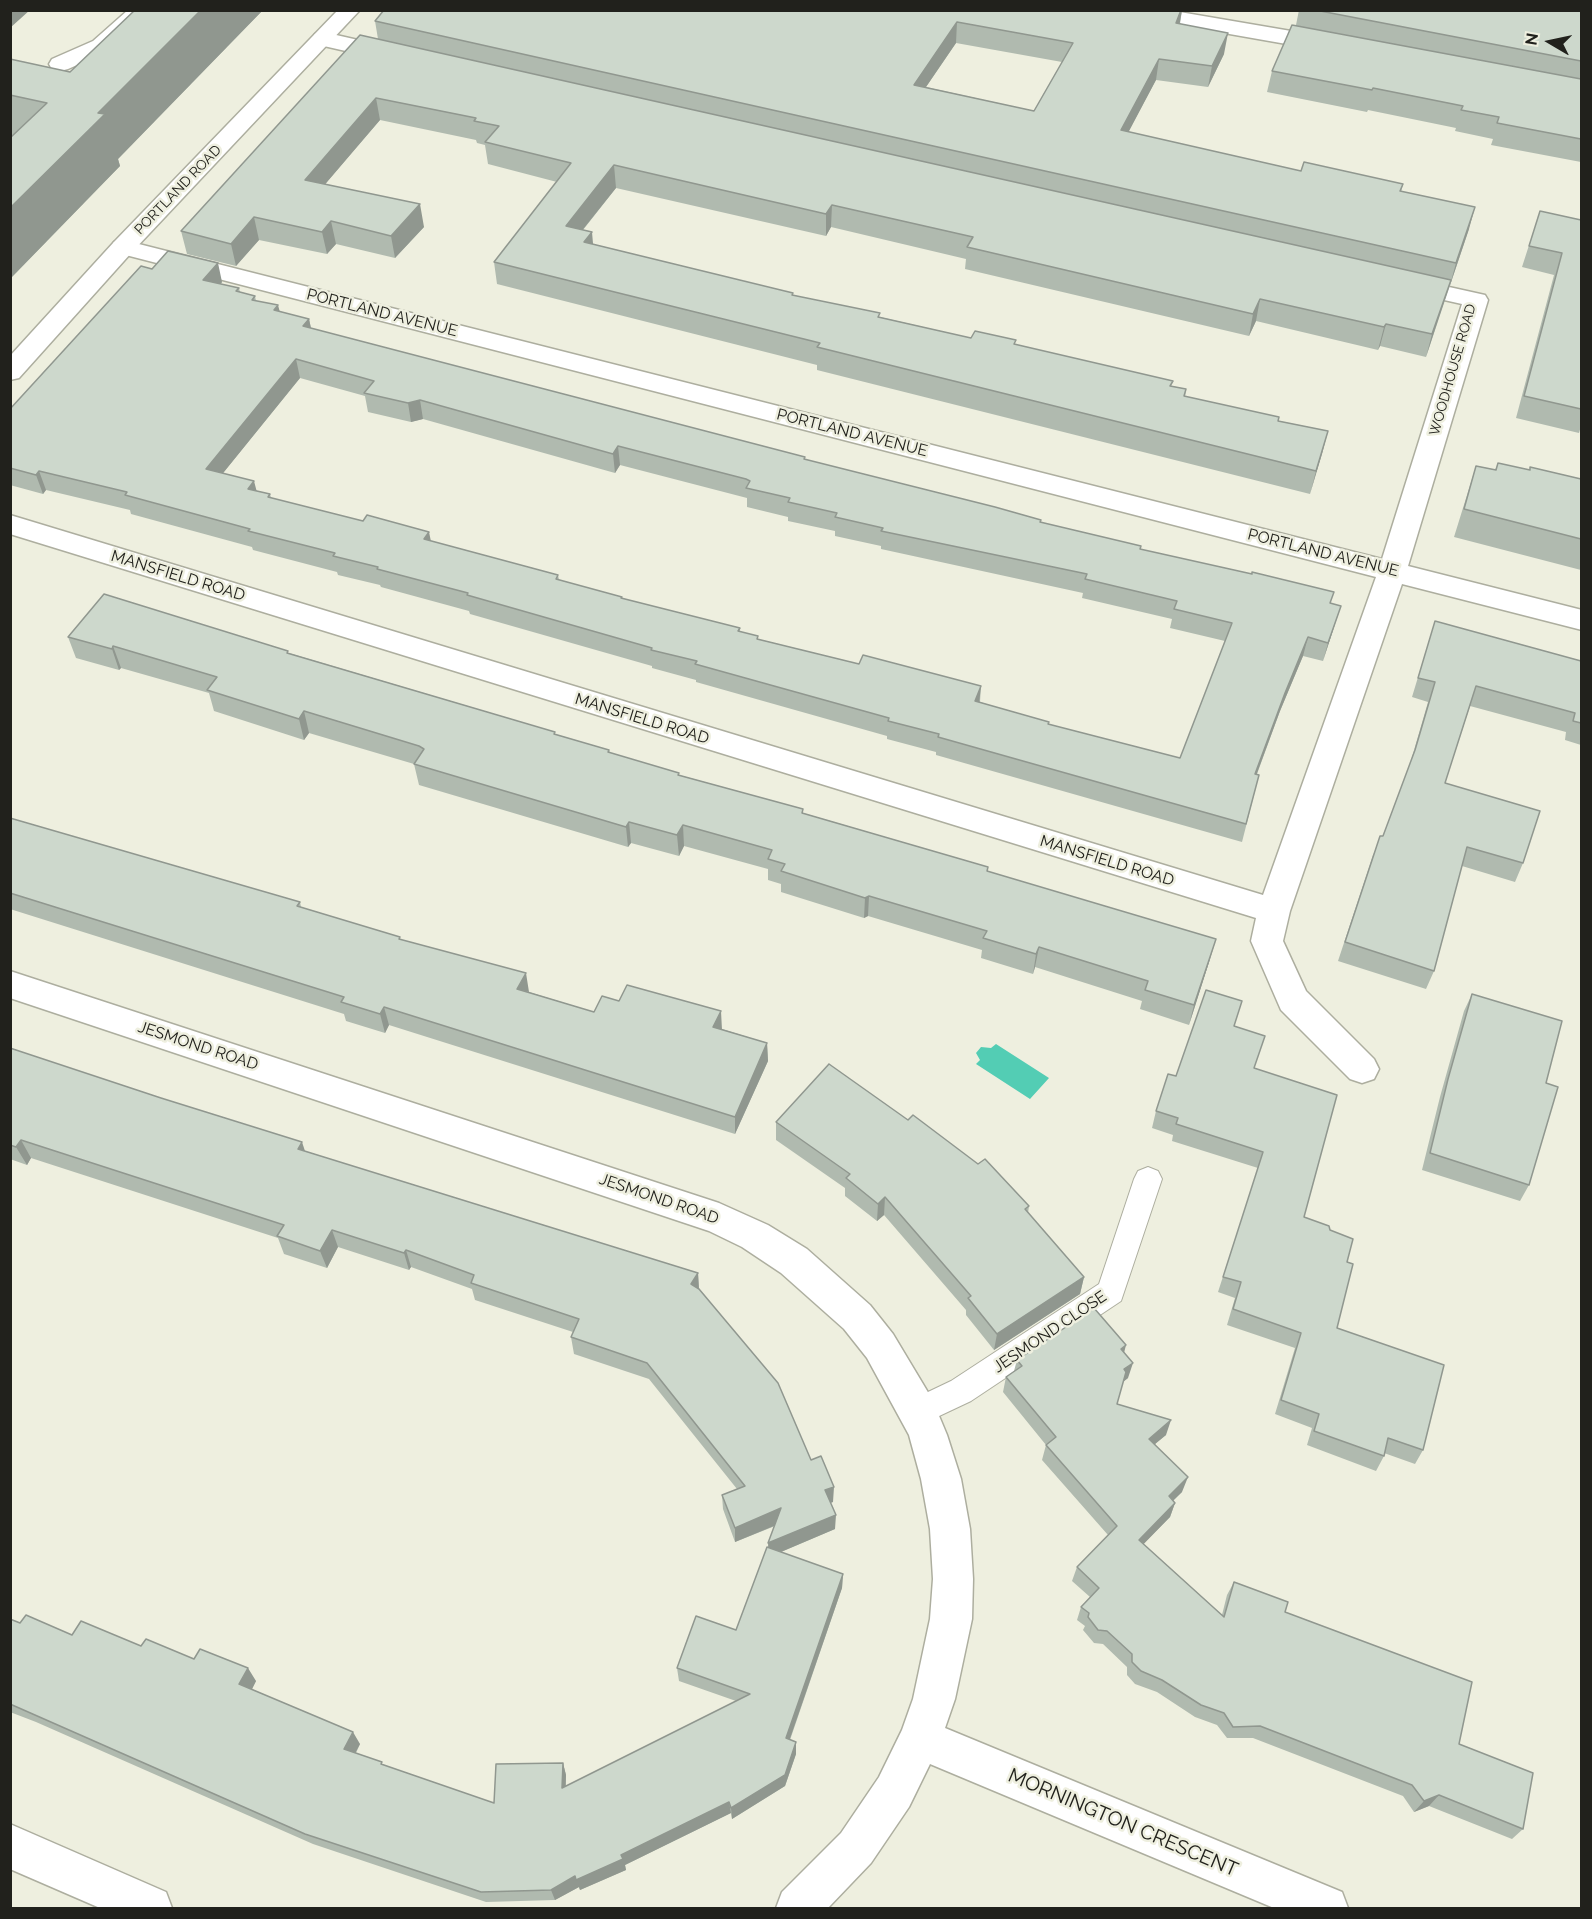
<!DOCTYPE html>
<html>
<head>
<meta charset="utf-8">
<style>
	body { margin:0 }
	#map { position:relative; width:1592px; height:1919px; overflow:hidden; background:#eeefdf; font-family:Raleway,sans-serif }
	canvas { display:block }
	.frame { position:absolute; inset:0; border:12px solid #21211c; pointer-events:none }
	.north { position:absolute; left:1520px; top:12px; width:60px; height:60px; -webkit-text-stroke:4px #eeefdf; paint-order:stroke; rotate:279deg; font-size:16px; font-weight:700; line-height:24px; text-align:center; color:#21211c }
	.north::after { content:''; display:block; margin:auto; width:21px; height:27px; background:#21211c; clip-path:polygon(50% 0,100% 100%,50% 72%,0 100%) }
</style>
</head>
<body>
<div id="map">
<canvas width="1592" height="1919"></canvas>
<div class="frame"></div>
<div class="north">N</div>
</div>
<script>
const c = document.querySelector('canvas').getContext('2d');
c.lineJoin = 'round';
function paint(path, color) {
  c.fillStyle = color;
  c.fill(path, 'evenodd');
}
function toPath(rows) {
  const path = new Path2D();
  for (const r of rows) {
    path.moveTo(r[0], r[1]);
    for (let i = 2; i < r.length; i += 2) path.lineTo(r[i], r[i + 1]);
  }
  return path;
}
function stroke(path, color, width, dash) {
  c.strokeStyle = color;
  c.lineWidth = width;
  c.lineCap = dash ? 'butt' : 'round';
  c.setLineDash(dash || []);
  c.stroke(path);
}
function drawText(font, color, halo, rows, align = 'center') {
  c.font = font + ' Raleway,sans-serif';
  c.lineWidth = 5;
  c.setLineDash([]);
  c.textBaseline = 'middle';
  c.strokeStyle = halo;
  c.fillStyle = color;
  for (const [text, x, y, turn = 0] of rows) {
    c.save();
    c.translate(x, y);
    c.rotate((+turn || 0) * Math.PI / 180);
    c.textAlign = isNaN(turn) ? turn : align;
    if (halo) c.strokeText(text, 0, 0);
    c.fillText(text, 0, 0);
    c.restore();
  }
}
const water = toPath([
	[996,1044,1049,1078,1030,1099,976,1064,980,1060,976,1053,981,1047,991,1048]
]);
const service = toPath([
	[1148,1167,1158,1171,1162,1179,1121,1301,971,1401,918,1426,907,1422,903,1412,907,1402,951,1381,1099,1284,1134,1179,1138,1171,1148,1167]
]);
const minor = toPath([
	[128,10,151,10,109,51,68,69,60,71,52,69,49,64,52,59,93,41,128,10],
	[1117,10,1168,10,1332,38,1340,40,1343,45,1340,50,1332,52,1127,16,1119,15,1117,10],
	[323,32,402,50,405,55,402,60,394,62,315,44,312,39,315,34,323,32],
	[123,240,1382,559,1462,304,1395,289,1392,284,1395,279,1404,277,1485,295,1488,300,1408,566,1582,610,1582,630,1402,584,1290,911,1283,941,1306,991,1374,1059,1379,1069,1374,1079,1362,1083,1350,1079,1281,1010,1251,941,1256,918,10,534,10,515,1263,895,1376,577,114,252,111,247,114,242,123,240],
	[10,971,719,1203,768,1225,807,1249,870,1305,893,1334,932,1399,947,1435,961,1479,970,1529,973,1579,972,1619,955,1699,945,1728,1342,1892,1348,1908,1274,1908,930,1764,909,1807,871,1863,828,1908,776,1908,782,1892,841,1833,879,1777,902,1730,913,1699,930,1619,933,1579,930,1529,921,1479,909,1435,867,1358,844,1329,781,1273,742,1247,709,1231,10,998,10,971],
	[10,1824,166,1892,172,1908,100,1908,10,1869,10,1824]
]);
const tertiary = toPath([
	[338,10,360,10,132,252,19,378,10,380,10,356,114,242,338,10]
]);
const wall = toPath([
	[135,10,263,10,118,159,120,166,10,279,10,59,70,72],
	[1182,10,1180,24,1224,54,1208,87,1156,80,1128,132,1301,171,1403,184,1401,192,1469,229,1426,357,1380,346,1378,350,1256,321,1249,336,965,269,966,259,831,227,826,236,616,188,583,230,593,244,880,317,971,338,1015,345,1172,386,1186,389,1185,397,1279,421,1328,431,1310,494,817,370,817,365,497,284,494,262,557,182,488,164,485,145,477,143,476,140,380,120,325,184,424,227,395,258,336,244,327,254,259,240,236,266,187,254,181,231,378,39,375,21],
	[956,43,1062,62,1034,111,926,87],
	[1299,10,1581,10,1581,162,1491,145,1493,139,1455,131,1456,128,1368,110,1367,112,1267,92,1272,71,1296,25],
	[1540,211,1581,220,1581,426,1579,433,1516,418,1554,275,1522,267],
	[152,269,222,282,221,284,239,288,240,292,255,296,256,301,280,312,309,319,311,328,805,460,1041,520,1040,522,1140,549,1331,603,1335,624,1323,661,1303,656,1280,711,1257,774,1259,775,1242,842,936,755,936,752,887,739,887,736,696,682,696,680,652,668,652,666,470,614,469,611,381,587,380,585,338,575,337,572,253,550,252,547,131,514,130,510,46,490,43,494,10,485,10,409],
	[300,378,365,396,368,412,411,422,423,419,615,473,620,465,747,498,747,507,788,517,788,521,835,531,835,536,881,546,881,549,1083,593,1082,598,1172,619,1170,628,1225,641,1180,758,1048,724,980,702,981,686,859,664,758,639,740,632,740,628,622,599,559,580,558,575,271,498,270,494,257,491,223,473],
	[1498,463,1529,470,1581,479,1581,570,1454,537,1476,466,1495,470],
	[1435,621,1581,661,1581,745,1565,740,1566,732,1470,706,1445,783,1523,863,1515,882,1462,866,1434,971,1426,989,1338,961,1373,855,1383,836,1410,764,1428,702,1412,697],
	[68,637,289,653,555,732,555,734,609,750,610,753,679,775,803,809,803,813,988,867,988,871,1210,959,1189,1025,1140,1009,1142,1001,1035,967,1033,974,981,958,982,950,868,916,864,918,781,892,781,884,768,880,768,869,684,846,679,856,631,843,628,847,419,785,414,764,309,733,304,740,214,711,209,693,121,668,119,670,76,658],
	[10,818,300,902,301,907,401,940,529,992,594,1012,722,1029,767,1043,768,1061,735,1134,389,1025,385,1033,346,1021,344,1014,10,909],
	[1472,994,1546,1083,1529,1185,1520,1201,1422,1170,1440,1097,1464,1011],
	[1234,1026,1254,1068,1304,1217,1330,1230,1347,1262,1337,1328,1423,1450,1415,1464,1384,1453,1384,1456,1376,1471,1307,1445,1312,1428,1275,1414,1295,1348,1227,1325,1235,1298,1218,1292,1258,1168,1172,1141,1173,1135,1152,1128,1156,1111,1176,1076],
	[10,1048,306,1152,698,1273,699,1289,811,1460,833,1502,830,1503,835,1529,781,1552,843,1574,842,1588,790,1740,796,1754,785,1786,732,1819,731,1813,625,1865,626,1870,580,1890,579,1887,555,1900,486,1902,313,1844,36,1722,10,1712,10,1619,20,1623,72,1635,141,1646,194,1659,256,1681,252,1689,360,1744,356,1753,384,1765,494,1803,563,1763,566,1775,566,1786,736,1701,679,1681,677,1668,736,1630,768,1547,775,1526,735,1542,723,1509,722,1495,737,1489,649,1379,574,1354,571,1337,573,1332,475,1300,472,1289,411,1267,409,1270,338,1247,327,1268,284,1254,278,1238,31,1158,27,1165,10,1159],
	[908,1120,1029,1206,1028,1213,1084,1277,1080,1294,994,1350,966,1315,966,1310,884,1215,877,1221,845,1196,845,1188,776,1140,776,1122],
	[1124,1353,1128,1378,1123,1382,1117,1404,1166,1435,1155,1444,1182,1492,1173,1501,1175,1503,1170,1517,1143,1544,1222,1615,1227,1595,1234,1582,1285,1612,1459,1744,1523,1829,1512,1839,1429,1806,1414,1812,1403,1796,1253,1738,1227,1738,1217,1725,1195,1717,1157,1692,1135,1684,1127,1675,1127,1667,1103,1644,1094,1643,1083,1630,1085,1626,1077,1620,1081,1607,1090,1597,1072,1581,1077,1567,1108,1535,1042,1460,1046,1445,1003,1392,1006,1377,1014,1371,1017,1360]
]);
const shadedWall = toPath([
	[10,10,30,10,10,28],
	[201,10,263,10,118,159,120,166,10,279,10,208,98,113],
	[1181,10,1182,10,1179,27,1176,23],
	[957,22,956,43,913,106,914,85],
	[1228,33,1224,54,1208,87,1212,66],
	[1159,59,1156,80,1118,152,1121,130],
	[376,98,380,120,310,202,305,180],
	[614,165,616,188,568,248,566,226],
	[420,204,424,227,395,258,391,236],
	[832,205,831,227,826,236,826,214],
	[1475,207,1469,229,1450,285,1456,263],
	[254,217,259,240,236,266,231,244],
	[331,221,336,244,327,254,322,232],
	[592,232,594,255,584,242],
	[218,263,222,282,208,299,203,280],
	[1451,280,1444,302,1426,357,1432,334],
	[1260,299,1256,321,1249,336,1253,314],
	[278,305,283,324,274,310],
	[309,319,313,338,303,326],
	[1386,324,1380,346,1378,350,1384,327],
	[296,359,300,378,211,488,206,469],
	[420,400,423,419,411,422,408,403],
	[1328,431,1322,454,1310,494,1316,471],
	[618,446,620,465,615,473,613,454],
	[39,471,46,490,43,494,36,475],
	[254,481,259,500,248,489],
	[429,532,433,551,424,539],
	[1341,606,1335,624,1323,661,1328,643],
	[1308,637,1303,656,1280,711,1250,792,1255,774,1285,693],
	[113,646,121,668,119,670,112,649],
	[981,686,979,704,975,701],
	[304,711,309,733,304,740,299,719],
	[629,822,631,843,628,847,626,827],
	[683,825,684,846,679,856,677,835],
	[869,896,868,916,864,918,865,898],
	[1216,939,1210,959,1189,1025,1194,1005],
	[1039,947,1035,967,1033,974,1036,954],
	[526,973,529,992,517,989],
	[384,1007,389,1025,385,1033,380,1014],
	[721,1011,722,1030,713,1027],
	[767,1043,768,1061,735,1134,735,1117],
	[21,1140,31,1158,27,1165,16,1147],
	[302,1142,308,1160,298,1149],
	[885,1197,884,1215,877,1221,878,1204],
	[332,1230,338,1247,327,1268,320,1251],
	[406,1250,411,1267,409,1270,404,1253],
	[698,1273,699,1290,691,1284],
	[1084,1277,1080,1294,994,1350,997,1334],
	[1126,1345,1122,1361,1121,1349],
	[1133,1363,1128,1378,1119,1385,1124,1369],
	[1171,1420,1166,1435,1144,1453,1149,1439],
	[1188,1477,1182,1492,1163,1510,1169,1496],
	[834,1487,833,1502,824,1505,825,1490],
	[1175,1503,1170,1517,1134,1554,1139,1540],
	[781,1508,781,1523,735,1542,735,1528],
	[836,1515,835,1529,769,1557,768,1543],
	[843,1574,842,1588,786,1750,786,1738],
	[248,1668,256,1681,248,1697,239,1684],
	[353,1732,360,1744,351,1761,344,1749],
	[796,1742,796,1754,785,1786,732,1819,731,1808],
	[563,1763,566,1775,565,1799,562,1788],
	[1439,1795,1429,1806,1414,1812,1424,1801],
	[729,1802,731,1813,625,1865,626,1870,580,1890,579,1887,555,1900,551,1890,575,1876]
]);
const building = toPath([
	[135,10,201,10,98,113,105,114,10,208,10,138,47,103,10,95,10,59,70,72,135,10],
	[384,10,1181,10,1176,23,1228,33,1212,66,1159,59,1121,130,1301,171,1304,162,1403,184,1400,191,1475,207,1456,263,375,21,384,10],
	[957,22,1073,43,1034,111,914,85,957,22],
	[1315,10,1581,10,1581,61,1315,10],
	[1292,25,1581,79,1581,139,1497,123,1499,117,1461,110,1463,106,1373,88,1372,90,1272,71,1292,25],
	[360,35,1451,280,1432,334,1386,324,1384,327,1260,299,1253,314,967,247,973,237,832,205,826,214,614,165,566,226,592,232,584,242,793,293,792,295,880,313,878,317,971,338,975,331,1016,340,1014,344,1173,381,1170,386,1186,389,1184,396,1279,417,1278,421,1328,431,1316,471,817,347,820,343,494,262,571,163,485,142,499,126,474,121,476,118,376,98,305,180,420,204,391,236,331,221,322,232,254,217,231,244,181,231,360,35],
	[1540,211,1581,220,1581,409,1524,396,1562,253,1529,246,1540,211],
	[168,251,218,263,203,280,239,288,236,291,255,296,252,300,278,305,274,310,309,319,303,326,805,457,804,459,995,507,1041,520,1040,522,1141,546,1140,549,1252,574,1252,572,1334,592,1330,603,1341,606,1328,643,1308,637,1285,693,1255,774,1259,775,1246,824,938,737,939,734,888,721,889,718,695,664,697,661,651,650,652,648,467,595,468,593,377,569,378,567,333,556,335,553,248,531,250,529,125,495,127,492,39,471,36,475,10,468,10,409,141,266,152,269,168,251],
	[296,359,374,381,364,393,408,403,420,400,613,454,618,446,746,479,750,481,746,488,790,498,788,502,837,513,835,517,883,528,881,531,1087,574,1085,579,1177,601,1174,609,1232,623,1180,758,1048,724,1049,722,975,701,981,686,863,655,859,664,757,639,758,636,738,631,740,628,621,598,622,597,556,579,558,575,424,539,429,532,367,515,363,521,268,497,270,494,248,489,254,481,206,469,296,359],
	[1498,463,1530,470,1530,467,1581,479,1581,539,1464,509,1476,466,1496,470,1498,463],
	[104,594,288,651,287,653,555,732,554,734,609,750,608,752,679,773,678,775,803,809,802,813,988,867,987,871,1216,939,1194,1005,1145,990,1148,981,1039,947,1036,954,983,938,987,931,869,896,865,898,781,871,785,864,768,859,772,850,683,825,677,835,629,822,626,827,414,764,424,749,419,746,304,711,299,719,207,690,217,677,113,646,112,649,68,637,104,594],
	[1435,621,1581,661,1581,723,1573,721,1575,713,1476,686,1445,783,1540,811,1523,863,1467,847,1434,971,1345,942,1380,836,1383,836,1415,750,1435,682,1418,678,1435,621],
	[10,818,300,902,297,906,400,937,399,939,526,973,517,989,594,1012,602,996,619,1001,627,985,721,1011,713,1027,767,1043,735,1117,384,1007,380,1014,341,1002,344,997,10,893,10,818],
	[1206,990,1242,1001,1234,1026,1265,1036,1254,1068,1337,1095,1304,1217,1329,1226,1330,1230,1353,1239,1347,1262,1353,1264,1337,1328,1444,1365,1423,1450,1388,1438,1384,1456,1314,1431,1319,1414,1281,1400,1301,1333,1233,1309,1241,1282,1223,1277,1263,1152,1176,1124,1178,1118,1156,1111,1168,1074,1176,1076,1206,990],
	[1472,994,1562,1021,1546,1083,1558,1087,1529,1185,1430,1153,1448,1079,1472,994],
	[10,1048,161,1098,302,1142,298,1149,698,1273,691,1284,699,1289,778,1383,811,1460,821,1456,834,1487,825,1490,836,1515,768,1543,781,1508,735,1528,722,1495,745,1486,647,1363,571,1337,579,1319,471,1283,474,1275,406,1250,404,1253,332,1230,320,1251,277,1236,284,1225,21,1140,16,1147,10,1145,10,1048],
	[829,1064,908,1120,913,1115,978,1164,985,1159,1029,1206,1025,1209,1084,1277,997,1334,968,1298,971,1296,885,1197,878,1204,846,1178,850,1174,776,1122,829,1064],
	[1094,1308,1126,1345,1121,1349,1133,1363,1124,1369,1126,1372,1117,1404,1171,1420,1149,1439,1188,1477,1169,1496,1175,1503,1139,1540,1224,1617,1234,1582,1288,1602,1285,1612,1472,1682,1459,1744,1533,1773,1523,1829,1439,1795,1424,1801,1412,1785,1260,1726,1233,1727,1224,1713,1201,1705,1162,1680,1141,1671,1132,1662,1132,1654,1107,1631,1098,1630,1088,1617,1089,1613,1081,1607,1099,1588,1077,1567,1117,1526,1046,1445,1056,1437,1006,1377,1022,1366,1017,1360,1094,1308],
	[767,1547,843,1574,786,1738,796,1742,785,1775,731,1808,729,1802,621,1855,623,1859,576,1880,575,1876,551,1890,481,1892,305,1834,10,1704,10,1619,20,1623,26,1615,72,1635,81,1621,141,1646,146,1639,194,1659,200,1649,248,1668,239,1684,353,1732,344,1749,382,1762,381,1764,494,1803,496,1764,563,1763,562,1788,750,1694,677,1668,696,1616,736,1630,767,1547]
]);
const farStreetnames = [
	["PORTLAND ROAD",178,190,-46],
	["WOODHOUSE ROAD",1453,370,-74]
];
const streetNames = [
	["PORTLAND AVENUE",382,313,14],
	["PORTLAND AVENUE",852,433,14],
	["PORTLAND AVENUE",1323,553,14],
	["MANSFIELD ROAD",178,576,17],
	["MANSFIELD ROAD",642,719,17],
	["MANSFIELD ROAD",1107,861,17],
	["JESMOND ROAD",198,1046,18],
	["JESMOND ROAD",659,1199,19],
	["JESMOND CLOSE",1050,1332,-34]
];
const nearStreetnames = [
	["MORNINGTON CRESCENT",1123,1823,23]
];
paint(water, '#53cdb4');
stroke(service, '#adae9f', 2);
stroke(minor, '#adae9f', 3);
stroke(tertiary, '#adae9f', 3);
paint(service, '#fff');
paint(minor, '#fff');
paint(tertiary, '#fff');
paint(wall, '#b0baaf');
paint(shadedWall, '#90978f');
paint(building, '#cdd8cc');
stroke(building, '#90978f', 1.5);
drawText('14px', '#21211c', '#eeefdf', farStreetnames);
drawText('16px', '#21211c', '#eeefdf', streetNames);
drawText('20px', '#21211c', '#eeefdf', nearStreetnames);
</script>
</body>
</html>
